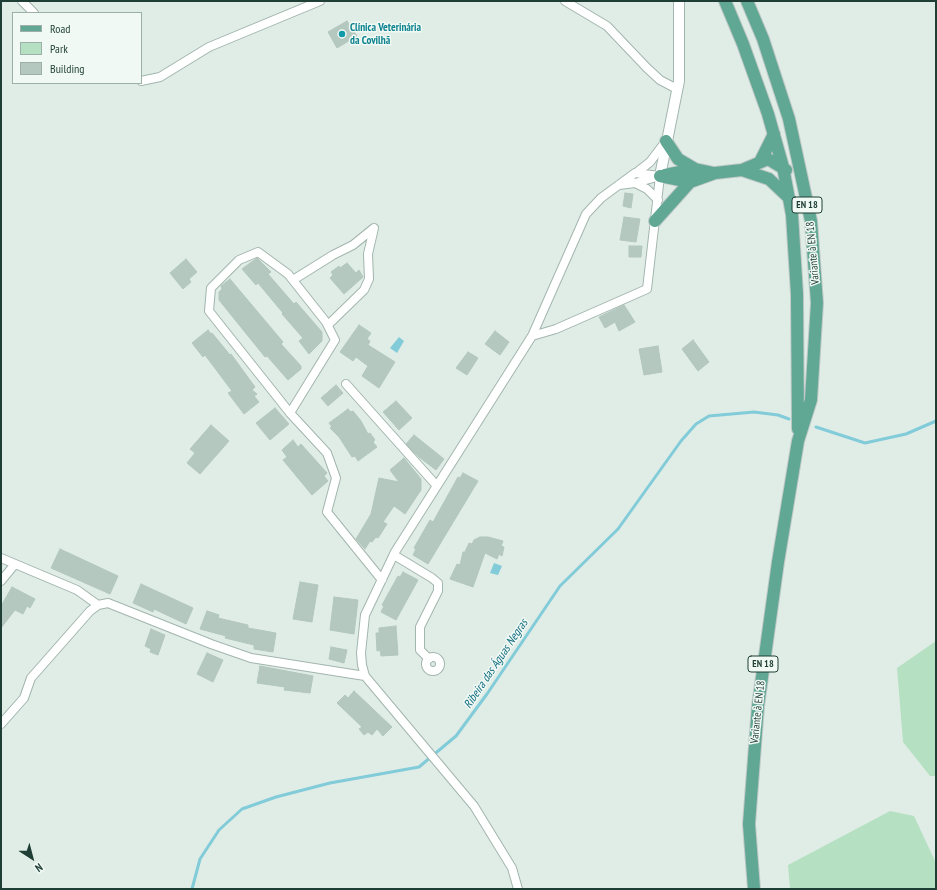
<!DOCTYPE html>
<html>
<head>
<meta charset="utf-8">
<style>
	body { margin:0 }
	#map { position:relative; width:937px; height:890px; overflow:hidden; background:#e0ede7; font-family:"PT Sans Narrow",sans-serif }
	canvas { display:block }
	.frame { position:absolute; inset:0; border:2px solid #1f3f36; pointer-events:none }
	.legend { position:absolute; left:12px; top:12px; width:130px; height:72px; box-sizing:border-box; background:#f1f9f5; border:1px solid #9dafa9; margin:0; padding:5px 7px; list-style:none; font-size:12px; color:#1f3f36 }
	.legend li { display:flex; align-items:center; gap:8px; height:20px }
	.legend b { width:20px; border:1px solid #9dafa9 }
	.north { position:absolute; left:12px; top:838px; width:40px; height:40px; -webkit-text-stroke:3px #f1f9f5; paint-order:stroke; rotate:144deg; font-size:11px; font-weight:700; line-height:16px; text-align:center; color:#1f3f36 }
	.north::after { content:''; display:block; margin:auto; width:14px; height:18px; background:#1f3f36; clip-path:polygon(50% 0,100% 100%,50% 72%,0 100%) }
</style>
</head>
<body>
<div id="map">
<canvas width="937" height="890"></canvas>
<div class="frame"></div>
<ul class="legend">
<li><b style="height:5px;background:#60a794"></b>Road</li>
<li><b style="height:11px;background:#b6e0c2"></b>Park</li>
<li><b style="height:11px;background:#b5c8c0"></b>Building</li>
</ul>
<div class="north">N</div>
</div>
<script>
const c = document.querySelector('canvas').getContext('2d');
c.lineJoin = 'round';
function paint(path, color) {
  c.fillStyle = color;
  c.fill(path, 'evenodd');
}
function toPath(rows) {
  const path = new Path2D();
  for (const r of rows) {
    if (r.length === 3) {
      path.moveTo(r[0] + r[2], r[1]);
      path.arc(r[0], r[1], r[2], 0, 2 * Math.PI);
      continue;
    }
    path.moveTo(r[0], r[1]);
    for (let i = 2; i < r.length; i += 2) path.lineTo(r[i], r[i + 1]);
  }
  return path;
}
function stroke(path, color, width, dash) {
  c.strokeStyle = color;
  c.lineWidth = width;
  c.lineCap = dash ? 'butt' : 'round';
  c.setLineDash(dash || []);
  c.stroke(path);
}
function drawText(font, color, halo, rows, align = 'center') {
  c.font = font + ' "PT Sans Narrow",sans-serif';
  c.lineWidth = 3;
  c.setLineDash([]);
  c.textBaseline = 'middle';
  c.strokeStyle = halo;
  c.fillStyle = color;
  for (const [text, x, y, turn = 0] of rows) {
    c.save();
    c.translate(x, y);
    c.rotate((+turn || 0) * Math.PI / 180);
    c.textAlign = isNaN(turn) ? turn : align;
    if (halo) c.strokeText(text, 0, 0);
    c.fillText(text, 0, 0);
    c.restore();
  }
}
const green = toPath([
	[936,641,936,776,930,776,903,742,897,668],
	[890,811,914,816,936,863,936,889,790,889,788,865]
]);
const water = toPath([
	[399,337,404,341,397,353,390,348],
	[494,563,502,566,498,575,490,573]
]);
const stream = toPath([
	[816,427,865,443,906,434,936,421],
	[192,889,200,859,219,830,242,809,276,797,330,783,419,767,456,736,487,694,560,586,618,529,681,441,696,424,709,416,754,412,778,415,789,419]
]);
const building = toPath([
	[347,21,357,36,337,48,328,32,347,21],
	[625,193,633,194,631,208,623,206,625,193],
	[624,217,640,219,636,242,620,240,624,217],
	[629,246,642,246,641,257,629,257,629,246],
	[257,258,271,272,268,274,294,304,296,302,322,332,322,341,309,354,299,341,303,338,282,314,283,313,258,283,256,285,242,269,257,258],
	[186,259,197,272,189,279,191,282,183,289,170,273,186,259],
	[347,263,356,273,359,270,363,277,344,294,330,278,333,275,331,272,339,266,340,268,347,263],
	[230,279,283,342,281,344,301,366,301,369,288,380,267,356,265,357,219,300,219,292,222,289,221,286,230,279],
	[624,305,635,322,619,331,615,322,605,328,599,317,624,305],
	[359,325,371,333,367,339,370,341,368,345,395,362,379,388,362,376,368,366,356,357,353,361,340,352,359,325],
	[208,330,211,334,212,333,230,355,231,354,255,387,252,390,257,394,254,396,259,402,244,414,228,393,232,391,205,355,203,357,192,343,208,330],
	[495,331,509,342,500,355,485,344,495,331],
	[693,340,709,362,698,371,682,349,693,340],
	[658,346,662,372,644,375,639,349,658,346],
	[468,352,478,358,467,375,456,368,468,352],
	[336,385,343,393,328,406,321,398,336,385],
	[396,401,412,418,399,430,383,412,396,401],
	[275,408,289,424,270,440,256,423,275,408],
	[348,409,351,412,353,411,361,421,368,434,370,433,375,440,373,442,377,447,358,461,355,456,352,457,339,437,330,428,332,427,329,423,348,409],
	[211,425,229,441,200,474,187,463,195,453,190,449,211,425],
	[414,435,444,459,436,470,419,457,406,444,414,435],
	[293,440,298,447,301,444,327,473,324,476,328,481,312,495,283,460,287,457,282,450,293,440],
	[404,458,421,479,421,490,405,514,394,506,383,522,387,524,378,538,376,537,372,542,370,541,365,549,356,539,371,514,379,478,399,482,390,470,404,458],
	[463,473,478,481,428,564,413,555,416,549,414,548,430,520,433,522,458,477,460,478,463,473],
	[480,537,488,537,503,541,501,546,504,547,502,556,499,554,497,559,485,553,473,587,450,579,457,564,460,565,463,552,465,552,469,543,472,544,474,540,480,537],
	[60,549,118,576,110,594,51,568,60,549],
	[403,572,418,580,396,620,381,612,384,606,382,605,398,576,400,577,403,572],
	[300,582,318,585,312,622,293,619,300,582],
	[141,584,193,608,186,624,154,609,153,612,133,603,141,584],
	[12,587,35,599,30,608,27,606,23,614,15,610,1,628,1,606,12,587],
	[334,597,358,600,354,634,330,630,334,597],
	[207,611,219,615,218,618,248,625,248,628,276,633,273,652,254,649,254,645,225,638,226,636,200,629,207,611],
	[396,626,398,655,381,656,380,650,377,651,376,633,379,633,379,628,396,626],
	[151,629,165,635,158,655,150,652,151,649,145,646,151,629],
	[331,647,347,650,344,663,329,659,331,647],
	[207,653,223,660,213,682,197,674,207,653],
	[260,666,313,676,310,693,284,690,285,687,257,683,260,666],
	[354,691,392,727,383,736,377,729,372,735,368,732,364,735,359,729,362,727,337,703,345,695,348,698,354,691]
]);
const minor = toPath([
	[22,1,34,13],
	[565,1,607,26,647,68,660,80,677,89],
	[141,81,160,77,209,47,320,1],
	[636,173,650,162,666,141],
	[635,183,647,189,658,200],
	[619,185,635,183,657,177],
	[293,280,333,255,353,245,374,228,368,254,369,279,364,290,328,325],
	[532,336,556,329,647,289,660,176],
	[346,384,437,486],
	[290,413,335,340,326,322,288,274,258,252,239,260,211,288,209,311,290,413,327,453,336,478,327,512,382,580],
	[394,555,432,578,438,583,438,591,420,627,420,650,429,659],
	[1,558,77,590,98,605],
	[1,581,15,564],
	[433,664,7],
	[1,724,24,698,31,678,90,611,98,605,108,603,211,644,251,658,365,676],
	[518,889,512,868,474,806,365,676,362,665,361,653,365,615,395,552,532,336,586,214,601,198,635,173,660,176]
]);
const tertiary = toPath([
	[660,176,679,81,679,1]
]);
const primary = toPath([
	[725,1,743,44,768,114,783,167,792,215,797,294,798,429],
	[747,1,763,39,789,119,811,221,817,303,811,400,798,441,778,562,758,706,749,824,754,889],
	[666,141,678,159,695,169],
	[760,162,774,134],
	[742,170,769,179,787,196],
	[665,175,695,169,714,173],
	[660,176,690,182,715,173,742,170,768,159,786,170],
	[655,221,690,182]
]);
const markers = [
	[342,34,4,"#0f9aa8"]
];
const shields = [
	[807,205,30],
	[763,664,30]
];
const shieldNames = [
	["EN 18",807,205],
	["EN 18",763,664]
];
const cultureNames = [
	["Clínica Veterinária",350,28],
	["da Covilhã",350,41]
];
const streetNames = [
	["Variante à EN 18",813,253,-95],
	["Variante à EN 18",758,712,-84]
];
const waterNames = [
	["Ribeira das Águas Negras",496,664,-56]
];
paint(green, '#b6e0c2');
paint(water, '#82cbd8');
stroke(stream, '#82cbd8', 3);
paint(building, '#b5c8c0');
stroke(building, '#b2c7be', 1);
stroke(minor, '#a2b5ae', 10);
stroke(tertiary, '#a2b5ae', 12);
stroke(primary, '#c0c9c7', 14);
stroke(minor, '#fff', 8);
stroke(tertiary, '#fff', 10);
stroke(primary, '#60a794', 12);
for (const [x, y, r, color] of markers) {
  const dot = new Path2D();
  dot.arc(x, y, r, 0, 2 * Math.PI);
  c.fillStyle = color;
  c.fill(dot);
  stroke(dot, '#f1f9f5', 1.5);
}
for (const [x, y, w] of shields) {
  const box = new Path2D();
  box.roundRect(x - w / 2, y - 8, w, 16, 3);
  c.fillStyle = '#f1f9f5';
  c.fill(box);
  stroke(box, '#1f3f36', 1);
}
drawText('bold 10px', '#1f3f36', null, shieldNames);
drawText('bold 11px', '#0d838f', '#f1f9f5', cultureNames, 'left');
drawText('11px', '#1f3f36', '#f1f9f5', streetNames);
drawText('italic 12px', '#126f81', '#f1f9f5', waterNames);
</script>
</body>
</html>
